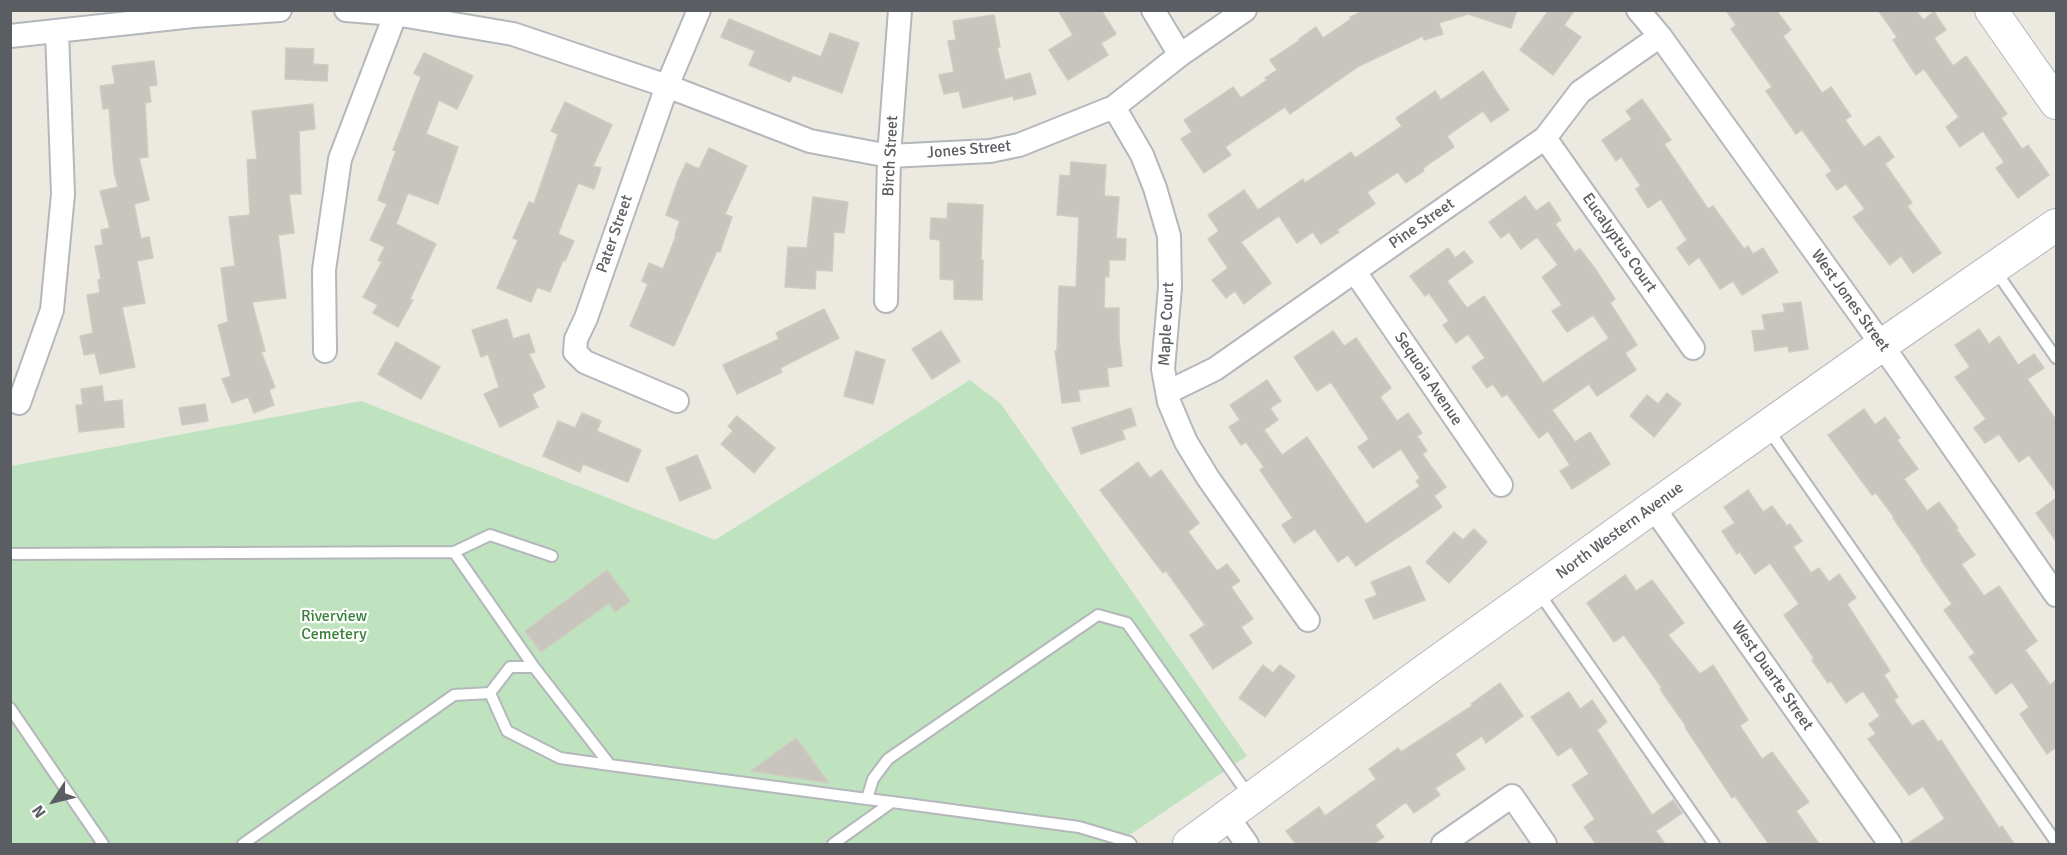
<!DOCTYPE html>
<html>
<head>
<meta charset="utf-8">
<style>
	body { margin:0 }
	#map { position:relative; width:2067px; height:855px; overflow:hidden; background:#ece9e1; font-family:Signika,sans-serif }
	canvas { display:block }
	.frame { position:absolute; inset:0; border:12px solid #5a5d61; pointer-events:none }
	.north { position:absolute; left:24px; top:771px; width:60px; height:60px; -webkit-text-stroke:4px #fff; paint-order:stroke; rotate:235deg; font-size:16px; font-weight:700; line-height:24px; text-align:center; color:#5a5d61 }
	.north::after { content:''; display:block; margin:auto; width:21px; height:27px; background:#5a5d61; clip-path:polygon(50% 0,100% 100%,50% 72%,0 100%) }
</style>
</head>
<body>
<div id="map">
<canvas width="2067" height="855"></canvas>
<div class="frame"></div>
<div class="north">N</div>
</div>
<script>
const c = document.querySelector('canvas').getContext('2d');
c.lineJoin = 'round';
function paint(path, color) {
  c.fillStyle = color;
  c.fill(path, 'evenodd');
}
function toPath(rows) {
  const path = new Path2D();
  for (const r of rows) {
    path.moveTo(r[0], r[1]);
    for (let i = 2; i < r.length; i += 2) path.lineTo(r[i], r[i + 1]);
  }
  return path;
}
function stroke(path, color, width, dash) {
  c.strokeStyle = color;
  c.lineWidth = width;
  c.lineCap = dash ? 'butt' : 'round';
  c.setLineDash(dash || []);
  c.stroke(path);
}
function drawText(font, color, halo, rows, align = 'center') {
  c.font = font + ' Signika,sans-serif';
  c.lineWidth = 4.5;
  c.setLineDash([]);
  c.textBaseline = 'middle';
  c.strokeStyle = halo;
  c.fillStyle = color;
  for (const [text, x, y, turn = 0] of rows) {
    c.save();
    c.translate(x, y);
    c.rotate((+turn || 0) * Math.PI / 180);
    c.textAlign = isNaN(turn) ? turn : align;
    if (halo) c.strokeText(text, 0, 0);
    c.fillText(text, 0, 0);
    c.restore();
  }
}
const green = toPath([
	[970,380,1001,404,1247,756,1116,844,11,844,11,466,361,401,715,540]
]);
const building = toPath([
	[1058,10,1101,10,1116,34,1101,43,1108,55,1068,80,1049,50,1073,35,1058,10],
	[1365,10,1467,10,1468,12,1468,10,1517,10,1511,28,1468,14,1439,23,1443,34,1424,40,1423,36,1359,66,1290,114,1285,107,1225,147,1231,155,1204,173,1181,139,1192,132,1184,120,1233,87,1241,98,1267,80,1265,78,1277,70,1270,60,1300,40,1299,39,1316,27,1323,38,1351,19,1350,17,1365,10],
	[1549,10,1575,10,1564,25,1581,37,1553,75,1520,50,1549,10],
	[1726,10,1776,10,1791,30,1783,36,1822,93,1831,87,1851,116,1845,120,1864,147,1879,136,1894,157,1885,164,1912,203,1907,206,1941,253,1913,273,1901,256,1890,265,1853,217,1865,209,1846,184,1837,190,1826,175,1832,171,1802,130,1796,134,1766,91,1772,87,1731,29,1736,25,1726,10],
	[1878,10,1916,10,1923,20,1934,12,1946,30,1934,38,1953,66,1966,56,2007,114,2001,118,2022,149,2028,145,2049,175,2018,198,1996,168,2004,162,1983,131,1960,147,1946,127,1959,117,1924,69,1916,75,1893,40,1897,37,1878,10],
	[994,15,1000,47,997,48,1005,80,1030,73,1036,94,1014,100,1013,96,963,108,959,91,944,94,939,75,954,72,948,41,956,40,953,21,994,15],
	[729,19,821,57,830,33,859,43,842,93,793,75,790,82,749,65,755,51,721,37,729,19],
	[286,48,314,49,313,64,328,65,327,81,285,79,286,48],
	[424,53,473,76,457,109,439,100,426,134,458,147,438,204,408,193,396,224,436,244,410,299,413,300,398,327,373,313,378,305,363,297,382,262,378,260,385,247,370,240,387,204,378,200,396,151,393,150,421,77,414,73,424,53],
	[154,61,157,85,149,86,151,102,145,103,148,157,139,158,149,200,134,204,141,239,149,237,153,258,137,261,145,303,122,307,135,367,100,374,95,353,84,355,80,336,93,333,87,295,100,293,98,280,101,279,95,246,103,245,101,230,110,228,100,191,118,187,114,172,109,108,103,109,100,86,115,84,112,66,154,61],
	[1483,71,1493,86,1492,88,1493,87,1509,110,1491,122,1483,111,1447,136,1454,147,1423,168,1424,171,1406,183,1398,172,1367,192,1375,204,1337,230,1339,232,1321,244,1313,232,1297,243,1279,216,1241,242,1271,283,1244,304,1235,291,1226,298,1212,280,1228,268,1208,239,1219,231,1208,215,1244,190,1258,210,1303,179,1305,183,1351,152,1355,158,1402,126,1396,118,1435,91,1441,100,1483,71],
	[1642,99,1671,140,1664,144,1708,209,1713,206,1744,249,1748,246,1753,254,1763,248,1778,272,1742,295,1733,281,1720,289,1699,257,1689,265,1677,248,1687,240,1661,199,1648,208,1636,189,1641,186,1621,157,1616,161,1602,140,1632,119,1626,111,1642,99],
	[565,102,612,125,593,166,601,168,594,189,578,183,558,234,574,241,565,261,563,260,550,292,537,287,531,302,497,288,518,240,513,238,529,202,534,204,558,134,551,131,565,102],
	[313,104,315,129,299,131,301,194,289,194,294,233,278,235,286,298,252,302,265,351,261,352,275,387,269,390,274,405,254,413,248,397,232,403,222,379,231,376,218,325,228,322,221,268,235,266,229,217,250,215,247,160,257,159,252,111,313,104],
	[709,148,747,166,725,214,732,217,720,252,717,251,674,346,630,326,648,284,642,281,649,263,663,269,676,236,675,235,680,221,666,215,677,183,686,163,699,169,709,148],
	[1071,162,1106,165,1104,196,1119,197,1116,238,1126,239,1125,260,1109,260,1109,277,1105,276,1104,308,1119,308,1119,338,1122,366,1107,368,1109,386,1078,390,1080,401,1062,403,1055,351,1057,351,1059,286,1076,287,1079,217,1057,215,1060,175,1070,176,1071,162],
	[1525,196,1536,211,1549,202,1561,220,1555,224,1575,252,1580,249,1596,270,1615,299,1610,303,1637,345,1625,353,1636,370,1597,396,1589,384,1552,410,1575,442,1590,432,1610,464,1572,489,1560,471,1570,465,1548,431,1539,438,1507,394,1502,397,1493,384,1487,388,1472,367,1485,358,1468,334,1456,343,1443,325,1449,321,1429,293,1425,296,1410,276,1448,248,1455,258,1464,251,1473,262,1447,281,1467,308,1484,296,1543,383,1609,338,1593,315,1567,332,1552,311,1562,305,1542,277,1558,265,1537,237,1521,249,1509,232,1501,238,1489,222,1525,196],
	[813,197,848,202,844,233,834,232,832,271,816,270,815,289,785,287,788,247,807,248,813,197],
	[948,203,983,205,981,260,983,260,982,300,954,299,954,280,940,279,940,240,930,239,931,218,947,219,948,203],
	[1801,302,1808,349,1789,352,1788,346,1755,351,1752,331,1765,330,1762,315,1785,312,1783,304,1801,302],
	[824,309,839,338,780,368,782,372,737,394,723,365,779,339,776,333,824,309],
	[507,319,513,339,529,334,535,352,529,354,545,387,532,394,538,407,500,427,484,394,499,387,488,354,481,357,472,330,507,319],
	[1979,329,1989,344,1999,336,2018,365,2034,354,2044,368,2027,379,2056,420,2056,492,2029,455,2019,462,1999,434,1985,443,1974,428,1986,419,1955,377,1970,367,1955,345,1979,329],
	[941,331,960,361,932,379,912,349,941,331],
	[1333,331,1344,346,1356,338,1391,388,1380,397,1397,421,1408,413,1422,433,1417,436,1427,451,1422,454,1446,487,1434,496,1442,507,1399,537,1397,535,1398,537,1356,566,1348,555,1338,562,1315,529,1294,543,1282,525,1293,518,1260,470,1264,467,1246,442,1241,445,1229,427,1240,420,1230,405,1267,380,1281,401,1270,408,1278,420,1264,430,1282,455,1307,437,1366,524,1420,486,1416,481,1420,478,1401,449,1373,468,1358,447,1369,439,1331,382,1317,391,1294,357,1333,331],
	[396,342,440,367,421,399,378,374,396,342],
	[856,351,885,360,873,404,844,396,856,351],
	[102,386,104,402,122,400,124,427,79,432,76,405,83,405,81,389,102,386],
	[1667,393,1681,404,1654,437,1630,416,1647,395,1658,404,1667,393],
	[205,404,208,421,182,425,179,408,205,404],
	[1131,408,1136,425,1122,430,1125,439,1081,454,1072,428,1131,408],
	[1864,409,1875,425,1885,417,1900,438,1897,440,1918,469,1904,479,1927,511,1939,502,1958,528,1956,529,1975,555,1961,564,1984,596,1999,586,2037,641,2025,650,2050,685,2056,680,2056,747,2047,754,2020,714,2029,707,2012,682,1996,694,1969,657,1975,653,1944,610,1952,604,1921,560,1922,559,1893,518,1894,517,1876,493,1872,495,1828,435,1864,409],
	[582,413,601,421,597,431,641,450,628,482,583,464,580,472,543,456,558,421,575,428,582,413],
	[737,416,775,448,754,473,721,444,733,431,728,426,737,416],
	[697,455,711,488,680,501,666,468,697,455],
	[1138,462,1150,478,1161,470,1199,523,1188,532,1217,571,1227,564,1240,581,1231,587,1253,619,1241,627,1252,643,1213,669,1190,635,1205,625,1166,571,1163,573,1100,490,1138,462],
	[1748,490,1763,512,1772,506,1787,526,1790,524,1802,541,1793,547,1811,573,1819,568,1829,582,1839,574,1856,598,1847,604,1890,671,1884,675,1898,697,1894,700,1912,726,1923,720,1938,742,1941,740,1999,828,2002,826,2014,844,1907,844,1945,819,1923,786,1909,795,1868,739,1876,734,1869,724,1880,716,1863,691,1846,703,1831,681,1828,683,1812,660,1814,658,1784,615,1799,604,1770,563,1755,574,1740,552,1737,554,1722,531,1735,523,1724,507,1748,490],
	[2056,498,2056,541,2036,513,2056,498],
	[1474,529,1487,542,1449,583,1426,562,1454,532,1463,540,1474,529],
	[1410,566,1425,600,1374,619,1365,600,1377,595,1371,582,1410,566],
	[607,570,630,601,615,612,609,603,541,652,525,631,607,570],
	[1625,575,1636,591,1652,580,1684,623,1668,635,1700,674,1713,665,1748,720,1740,726,1762,759,1772,752,1809,802,1796,811,1819,844,1769,844,1735,796,1732,798,1685,727,1686,726,1660,689,1662,688,1624,635,1614,642,1587,603,1625,575],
	[1263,665,1273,673,1280,665,1295,676,1265,717,1239,698,1263,665],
	[1500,683,1523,716,1486,743,1482,736,1455,754,1465,769,1435,788,1440,795,1414,813,1406,802,1375,825,1384,837,1374,844,1296,844,1286,831,1319,807,1325,816,1376,779,1369,769,1398,748,1401,752,1472,706,1471,704,1500,683],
	[1569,692,1580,709,1592,700,1607,722,1597,730,1652,815,1673,800,1682,813,1656,831,1665,844,1596,844,1584,827,1595,819,1572,785,1589,774,1571,747,1558,756,1531,717,1569,692],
	[796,738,829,783,751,771,796,738]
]);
const lane = toPath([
	[1995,270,2056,358],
	[1768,429,2056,842],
	[454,552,490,535,552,556],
	[10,554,454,552,534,667],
	[1539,593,1714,844],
	[10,708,103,844],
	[610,765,534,667,510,667,490,693,507,731,560,758,610,765,867,799,892,802,1079,827,1129,842,1131,844],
	[867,799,873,779,888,759,1098,615,1127,623,1250,797],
	[243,844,454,695,490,693],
	[833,844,892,802]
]);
const street = toPath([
	[346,10,395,14,513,34,667,86,810,141,889,156,990,151,1019,145,1114,107,1180,55,1245,10],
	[1153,10,1180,55],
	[1638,10,1660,36,1882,345,2056,595],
	[10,36,193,16,280,10],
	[1114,107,1142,155,1155,188,1169,236,1170,287,1163,369,1169,402,1186,442,1208,478,1308,620],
	[1545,138,1693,348],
	[1355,272,1501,485],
	[886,301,889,156,900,10],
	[325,351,324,270,340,159,397,10],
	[1168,392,1215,369,1545,138,1580,92,1660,36],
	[677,401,585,362,575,352,576,339,586,318,667,86,699,10],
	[19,403,52,310,63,194,57,31],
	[1653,507,1890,844],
	[1228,817,1247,844],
	[1443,844,1512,796,1545,844]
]);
const secondary = toPath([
	[1991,10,2056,103],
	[1189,844,1427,669,1653,507,1882,345,2056,225]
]);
const streetNames = [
	["Jones Street",969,150,-5],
	["Birch Street",891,156,-87],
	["Pine Street",1422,224,-35],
	["Pater Street",615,234,-71],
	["Eucalyptus Court",1619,243,55],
	["West Jones Street",1850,301,54],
	["Maple Court",1167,324,-87],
	["Sequoia Avenue",1428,379,56],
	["North Western Avenue",1620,531,-36],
	["West Duarte Street",1772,676,55]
];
const parkNames = [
	["Riverview",334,617],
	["Cemetery",334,635]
];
paint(green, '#bfe3be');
paint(building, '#c8c4be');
stroke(building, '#d0cbc0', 1.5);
stroke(lane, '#b4b7bb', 14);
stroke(street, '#b4b7bb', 26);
stroke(secondary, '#b3b6bb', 34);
stroke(lane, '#fff', 10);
stroke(street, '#fff', 22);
stroke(secondary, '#fff', 32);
drawText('16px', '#5a5d61', '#fff', streetNames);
drawText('16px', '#38823a', '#fff', parkNames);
</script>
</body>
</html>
